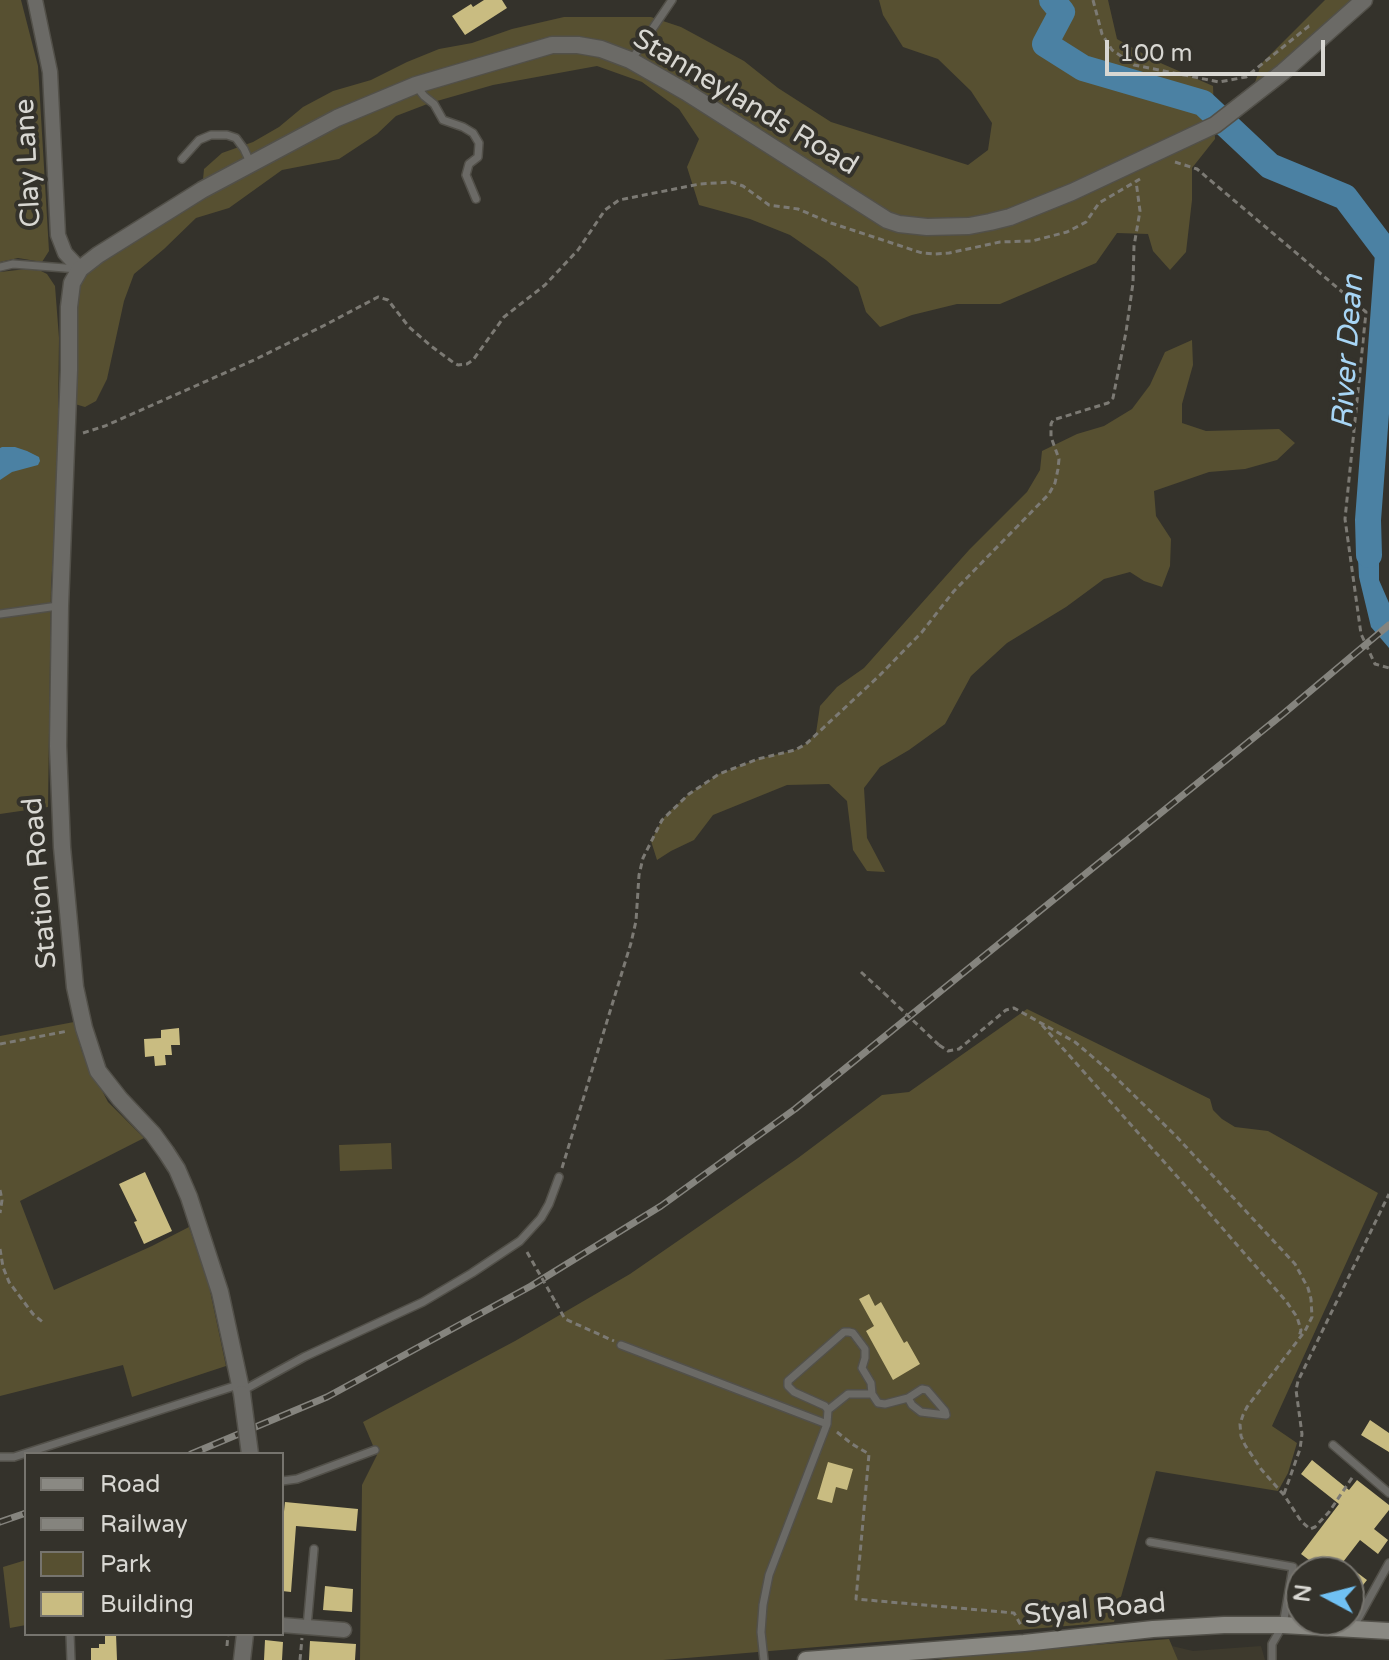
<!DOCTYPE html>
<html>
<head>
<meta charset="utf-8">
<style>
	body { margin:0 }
	#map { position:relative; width:1389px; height:1660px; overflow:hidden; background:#34322b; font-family:"Varela Round",sans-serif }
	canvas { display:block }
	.legend { position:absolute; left:24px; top:1452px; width:260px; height:184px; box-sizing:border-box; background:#34322b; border:2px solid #76746e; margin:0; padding:10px 14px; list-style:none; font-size:24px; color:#d8d7d2 }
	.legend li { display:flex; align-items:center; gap:16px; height:40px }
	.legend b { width:40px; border:2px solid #76746e }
	.north { position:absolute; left:1285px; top:1556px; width:80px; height:80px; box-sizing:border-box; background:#34322b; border:2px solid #76746e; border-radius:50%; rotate:277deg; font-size:22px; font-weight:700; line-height:32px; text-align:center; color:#d8d7d2 }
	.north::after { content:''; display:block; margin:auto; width:28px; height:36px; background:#70c1f4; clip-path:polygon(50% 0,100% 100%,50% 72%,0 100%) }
	.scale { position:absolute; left:1105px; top:40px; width:220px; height:36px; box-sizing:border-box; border:4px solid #d8d7d2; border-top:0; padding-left:10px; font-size:24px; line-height:28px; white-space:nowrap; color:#d8d7d2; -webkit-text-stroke:6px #34322b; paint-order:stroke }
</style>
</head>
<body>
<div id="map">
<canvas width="1389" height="1660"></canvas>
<ul class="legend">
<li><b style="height:10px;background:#8a8983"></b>Road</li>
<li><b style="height:10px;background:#85847e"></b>Railway</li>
<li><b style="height:22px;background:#575031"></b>Park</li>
<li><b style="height:22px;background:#c9bc81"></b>Building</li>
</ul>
<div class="north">N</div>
<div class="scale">100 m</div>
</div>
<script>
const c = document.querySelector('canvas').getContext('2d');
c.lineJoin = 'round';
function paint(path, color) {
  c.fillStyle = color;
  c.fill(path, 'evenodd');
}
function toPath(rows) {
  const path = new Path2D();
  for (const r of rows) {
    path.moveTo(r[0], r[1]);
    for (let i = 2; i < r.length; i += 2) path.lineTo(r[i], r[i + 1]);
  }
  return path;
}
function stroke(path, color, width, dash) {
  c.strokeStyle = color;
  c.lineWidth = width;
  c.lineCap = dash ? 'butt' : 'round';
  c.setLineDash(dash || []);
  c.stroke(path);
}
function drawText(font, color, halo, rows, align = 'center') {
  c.font = font + ' "Varela Round",sans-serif';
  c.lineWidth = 8;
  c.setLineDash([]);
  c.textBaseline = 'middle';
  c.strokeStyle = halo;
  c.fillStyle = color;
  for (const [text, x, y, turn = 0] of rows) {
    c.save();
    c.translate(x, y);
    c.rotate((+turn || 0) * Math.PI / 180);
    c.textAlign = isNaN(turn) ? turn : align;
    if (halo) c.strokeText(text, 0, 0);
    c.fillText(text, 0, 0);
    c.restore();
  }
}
const built = toPath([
	[1172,1646,1193,1651,1261,1646,1265,1660,1178,1660]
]);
const green = toPath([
	[0,0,21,0,38,66,49,251,42,262,18,258,0,262],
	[879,0,1108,0,1117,39,1156,61,1213,86,1215,139,1192,168,1192,200,1186,252,1170,270,1153,251,1148,234,1117,233,1096,263,1000,304,957,304,912,315,880,327,866,312,858,287,826,260,790,235,750,219,699,205,687,167,699,139,679,109,642,82,597,66,493,85,430,103,396,116,377,134,339,159,282,170,229,208,196,218,164,249,134,274,124,301,107,379,96,401,85,407,68,402,72,283,202,190,204,169,222,153,253,142,279,127,303,107,333,91,371,80,407,62,439,49,472,43,512,29,564,17,651,17,681,27,744,61,778,88,831,122,968,165,988,150,992,123,971,91,938,59,903,47,883,15],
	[1325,0,1360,0,1253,89,1261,64],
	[26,269,41,271,47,274,55,286,59,338,57,500,51,585,48,807,0,814,0,272],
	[1192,340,1193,365,1182,404,1182,423,1206,431,1279,429,1295,443,1277,460,1245,469,1209,472,1154,491,1156,516,1171,539,1170,566,1162,587,1144,581,1130,572,1104,579,1066,607,1007,643,971,676,945,724,909,750,880,767,864,788,867,838,885,872,867,871,853,850,847,801,829,784,787,785,713,815,694,840,671,851,657,860,651,841,662,820,669,812,689,794,719,774,758,759,795,750,806,744,816,733,820,706,837,687,864,668,969,550,1027,492,1040,470,1042,451,1077,434,1104,426,1132,409,1150,385,1165,352],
	[1027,1009,1210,1099,1213,1110,1222,1119,1235,1127,1268,1131,1378,1193,1272,1426,1297,1443,1288,1473,1278,1491,1156,1471,1114,1622,663,1660,360,1660,362,1485,377,1455,363,1422,515,1341,630,1274,798,1158,882,1095,909,1092],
	[74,1022,82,1052,108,1102,144,1138,20,1201,54,1290,152,1246,189,1227,209,1286,226,1366,132,1397,123,1365,0,1396,0,1036],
	[391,1143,392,1169,340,1171,339,1145],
	[26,1560,26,1625,10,1628,3,1567],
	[1169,1639,1178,1660,937,1660,967,1655]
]);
const water = toPath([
	[2,447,15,447,27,451,39,457,40,461,38,465,12,472,0,480,0,448],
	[1356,520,1379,520,1379,580,1389,603,1389,648,1371,627,1359,577]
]);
const river = toPath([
	[1052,0,1062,12,1045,44,1083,68,1203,103,1270,166,1345,197,1388,254,1368,520,1369,555]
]);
const building = toPath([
	[484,0,502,0,507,8,465,35,452,16,471,4,473,7],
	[179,1028,180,1045,171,1045,172,1055,165,1055,166,1065,155,1066,154,1056,145,1057,144,1039,161,1038,161,1030],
	[145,1172,172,1231,144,1244,134,1222,137,1221,119,1184],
	[869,1294,875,1306,881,1302,904,1343,907,1341,920,1364,893,1380,866,1331,874,1326,859,1299],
	[1370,1420,1389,1433,1389,1452,1361,1435],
	[1312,1460,1349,1490,1357,1480,1389,1505,1389,1510,1374,1529,1388,1540,1378,1554,1360,1540,1343,1562,1367,1580,1349,1603,1349,1572,1325,1572,1301,1554,1339,1504,1301,1474],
	[828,1462,853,1469,847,1490,836,1487,832,1503,817,1499],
	[285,1502,358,1509,356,1531,296,1526,291,1592,282,1591,282,1531],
	[325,1586,353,1589,352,1612,323,1610],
	[105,1634,116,1634,117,1660,91,1660,91,1648,99,1648,99,1644,105,1644],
	[265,1640,283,1642,282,1660,264,1660],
	[310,1641,356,1644,355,1660,309,1660]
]);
const path = toPath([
	[1093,0,1102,34,1112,50,1134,65,1219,82,1246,77,1309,26,1313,26],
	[1175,162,1197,169,1366,312,1345,519,1361,634,1375,664,1389,668],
	[83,433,105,426,254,360,325,325,378,297,388,300,409,327,431,346,454,363,458,365,467,364,473,360,504,317,545,285,578,250,605,210,619,200,700,184,731,182,743,186,769,205,798,209,831,223,922,253,935,254,949,253,1000,242,1032,241,1067,232,1086,222,1099,203,1140,179],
	[861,972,884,993],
	[1042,1025,1190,1191,1286,1301,1297,1317,1301,1330,1299,1337],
	[0,1044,68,1031],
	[939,1045,948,1051,959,1049,1006,1010,1014,1008,1075,1042,1109,1071,1175,1135,1295,1264,1308,1288,1311,1299,1312,1317,1305,1331,1247,1407,1243,1415,1240,1424,1241,1436,1245,1445,1261,1469,1284,1495,1301,1521,1310,1529,1315,1527,1329,1512,1354,1475],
	[562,1168,631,943,636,921,639,875,643,858,662,820,689,794,719,774,758,759,795,750,806,744,880,675,922,632,954,591,1049,494,1055,483,1058,469,1059,459,1051,437,1051,424,1053,420,1108,403,1113,398,1126,332,1133,283,1134,246,1140,211,1136,181],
	[0,1190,2,1200,0,1213],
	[0,1249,3,1267,9,1282,33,1314,45,1324],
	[556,1303,565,1319,614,1341],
	[837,1432,852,1444,869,1454,856,1599,1014,1613,1022,1627],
	[1284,1494,1300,1449,1302,1434,1296,1390,1298,1381,1389,1194],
	[227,1646,228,1634],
	[300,1660,302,1638]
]);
const service = toPath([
	[632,59,672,0],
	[417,87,424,96,434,104,443,120,463,127,473,133,479,143,478,157,469,164,466,175,476,199],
	[182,159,199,140,211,135,227,135,236,138,244,149,250,162],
	[0,267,13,264,78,269],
	[0,614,58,606],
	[621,1345,827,1424],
	[242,1391,304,1357,423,1302,472,1273,520,1241,541,1218,549,1204,559,1177],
	[872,1394,878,1403,885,1404,908,1398,922,1389,927,1390,945,1411,946,1415,921,1412,912,1405,908,1398],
	[1333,1445,1389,1493],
	[0,1457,14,1457,238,1385],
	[282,1481,297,1479,375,1450],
	[1150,1542,1293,1567,1283,1625,1272,1644,1272,1660],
	[307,1627,314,1549],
	[1353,1628,1389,1563],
	[70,1634,71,1660],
	[764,1660,761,1632,763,1605,769,1575,827,1424,828,1410,848,1394,872,1394,871,1383,862,1368,865,1358,865,1349,853,1333,849,1332,844,1332,788,1381,788,1386,794,1392,825,1406,828,1410]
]);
const minor = toPath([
	[35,0,50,72,58,235,65,253,80,269],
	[282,1625,344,1630]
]);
const tertiary = toPath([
	[242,1394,220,1292,189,1197,177,1169,166,1152,153,1134,120,1099,98,1071,84,1028,75,987,62,847,58,746,60,606,69,370,69,307,72,283,80,269,98,255,202,190,337,118,416,85,552,45,578,45,601,49,630,60,686,92,887,220,899,224,927,227,969,226,990,222,1010,217,1072,192,1215,125,1283,72,1364,0],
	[242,1660,245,1634]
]);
const secondary = toPath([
	[806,1660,1024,1643,1153,1629,1224,1625,1283,1625,1389,1631]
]);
const rail = toPath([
	[191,1454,327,1397,531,1286,661,1206,795,1109,1283,714,1389,625],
	[0,1522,26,1513]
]);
const pathBridge = toPath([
	[884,993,939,1045],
	[527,1252,556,1303]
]);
const tertiaryBridge = toPath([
	[242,1394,250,1454]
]);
const streetNames = [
	["Stanneylands Road",745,103,31],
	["Clay Lane",29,163,-93],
	["Station Road",41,883,-95],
	["Styal Road",1095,1610,-5]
];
const waterNames = [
	["River Dean",1349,352,-86]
];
paint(built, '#3e3a2d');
paint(green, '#575031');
paint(water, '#4b81a3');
stroke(river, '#4b81a3', 26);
paint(building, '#c9bc81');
stroke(service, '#525049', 10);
stroke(minor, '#525049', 17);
stroke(tertiary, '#525049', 19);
stroke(secondary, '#525049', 19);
stroke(path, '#7c7a74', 3, [6, 4]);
stroke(service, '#6b6a66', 7);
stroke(minor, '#6b6a66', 14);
stroke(tertiary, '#6b6a66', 16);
stroke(secondary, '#8a8983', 16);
stroke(rail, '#85847e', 7);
stroke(rail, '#34322b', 4, [12]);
stroke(tertiaryBridge, '#525049', 19, []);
stroke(pathBridge, '#7c7a74', 3, [6, 4]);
stroke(tertiaryBridge, '#6b6a66', 16);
drawText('28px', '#d8d7d2', '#34322b', streetNames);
drawText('italic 30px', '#a7d5f5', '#34322b', waterNames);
</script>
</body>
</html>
